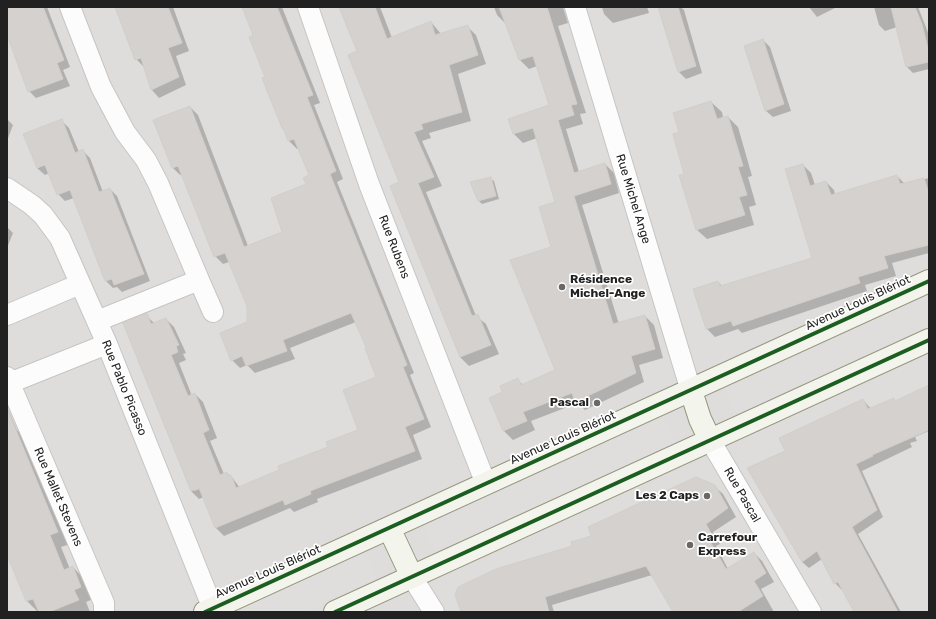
<!DOCTYPE html>
<html>
<head>
<meta charset="utf-8">
<style>
	body { margin:0 }
	#map { position:relative; width:936px; height:619px; overflow:hidden; background:#efedea; font-family:Rubik,sans-serif }
	canvas { display:block }
	.frame { position:absolute; inset:0; border:8px solid #212121; pointer-events:none }
</style>
</head>
<body>
<div id="map">
<canvas width="936" height="619"></canvas>
<div class="frame"></div>
</div>
<script>
const c = document.querySelector('canvas').getContext('2d');
c.lineJoin = 'round';
function paint(path, color) {
  c.fillStyle = color;
  c.fill(path, 'evenodd');
}
function toPath(rows) {
  const path = new Path2D();
  for (const r of rows) {
    path.moveTo(r[0], r[1]);
    for (let i = 2; i < r.length; i += 2) path.lineTo(r[i], r[i + 1]);
  }
  return path;
}
function stroke(path, color, width, dash) {
  c.strokeStyle = color;
  c.lineWidth = width;
  c.lineCap = dash ? 'butt' : 'round';
  c.setLineDash(dash || []);
  c.stroke(path);
}
function drawText(font, color, halo, rows, align = 'center') {
  c.font = font + ' Rubik,sans-serif';
  c.lineWidth = 3.5;
  c.setLineDash([]);
  c.textBaseline = 'middle';
  c.strokeStyle = halo;
  c.fillStyle = color;
  for (const [text, x, y, turn = 0] of rows) {
    c.save();
    c.translate(x, y);
    c.rotate((+turn || 0) * Math.PI / 180);
    c.textAlign = isNaN(turn) ? turn : align;
    if (halo) c.strokeText(text, 0, 0);
    c.fillText(text, 0, 0);
    c.restore();
  }
}
const residential = toPath([
	[7,7,929,7,929,612,7,612]
]);
const parking = toPath([
	[929,292,929,329,738,418,724,387],
	[662,412,677,443,436,554,421,523],
	[364,547,377,578,304,612,224,612]
]);
const shadow = toPath([
	[7,7,47,7,70,67,63,70,70,86,36,98,29,91,7,32],
	[117,7,173,7,189,51,176,56,186,85,159,98,152,90,144,67,136,59],
	[243,7,282,7,320,103,314,105,343,179,337,182,414,373,410,375,431,427,413,435,422,459,317,499,318,502,294,512,290,508,224,536,216,528,204,497,199,499,191,491,146,315,155,324,166,319,174,327,186,353,183,354,186,360,179,363,192,396,195,394,203,402,217,438,210,441,224,474,226,473,231,476,240,488,281,471,359,431,378,377,368,348,356,322,290,348,295,359,255,373,247,365,240,368,232,360,248,323,248,306,229,262,223,264,215,256,182,174,180,175,172,167,190,107,198,115,248,246,283,233,310,176,299,148,297,149,289,141,286,131,282,128,254,36],
	[203,485,204,487,194,491,194,489],
	[340,7,380,7,392,38,431,22,441,34,467,26,476,35,486,64,458,74,471,121,429,133,431,138,422,141,442,186,426,192,476,316,486,324,499,354,469,366,460,357,400,183,359,52],
	[494,7,563,7,568,23,558,26,586,113,580,114,583,124,566,129,579,172,605,164,614,173,619,193,582,205,619,324,645,316,654,325,663,358,639,365,644,382,585,410,578,403,531,421,535,430,513,440,504,431,490,398,504,392,517,379,523,385,557,370,552,248,556,203,537,138,523,143,514,134,509,120,550,106,537,66,529,69,520,60,506,24,497,15],
	[602,7,647,7,649,13,613,23,604,14],
	[664,7,681,7,684,10,702,73,686,79,679,72,660,9],
	[809,7,837,7,817,17],
	[874,7,918,7,929,35,929,69,913,73,907,67,897,27,885,31,879,25],
	[763,40,770,47,791,111,773,117,765,110],
	[711,102,722,112,723,118,728,117,738,127,752,176,748,177,756,205,749,207,754,225,707,239,696,229,685,174,680,133],
	[7,119,13,125,7,141],
	[62,121,69,128,79,152,83,151,90,158,103,192,110,189,117,196,150,281,122,292,117,287,113,288,106,281,74,198,65,201,58,194,49,173,45,175,37,168],
	[803,165,811,173,815,185,826,182,834,190,835,195,897,176,905,184,929,178,929,253,892,263,896,276,865,285,867,291,742,333,738,329,715,337,707,329,718,282,722,286,814,259],
	[490,178,494,181,499,199,482,204,479,201],
	[7,227,13,233,7,248],
	[929,386,929,431,915,437,917,441,910,443,912,447,862,471,883,517,858,534,901,612,855,612,843,589,842,590,835,583,822,559,809,568,802,562,786,452,863,400,871,409,894,399,896,402],
	[7,407,17,430,29,443,70,544,61,547,70,569,73,567,85,580,93,599,86,602,90,612,38,612,27,601,7,553],
	[714,486,723,494,736,517,713,532,720,544,716,546,728,569,754,553,762,561,774,582,761,589,774,612,674,612,652,575,552,605,554,612,462,612,592,537]
]);
const building = toPath([
	[7,7,43,7,64,60,57,63,63,79,28,92,7,35,7,7],
	[115,7,168,7,182,43,168,48,179,77,151,90,141,58,135,60,115,7],
	[242,7,277,7,313,95,307,97,336,171,330,174,407,365,403,367,424,419,405,427,415,451,310,491,311,494,285,505,283,500,215,528,199,488,191,491,123,323,147,313,151,324,166,318,179,345,176,346,178,352,171,355,188,396,195,393,209,430,203,433,220,475,227,472,228,476,231,475,236,488,279,470,278,466,328,447,326,442,358,430,343,390,376,377,365,348,366,347,351,313,283,340,287,351,246,366,242,356,231,361,220,333,247,322,247,306,225,253,214,257,178,166,172,168,153,120,190,106,244,247,282,232,271,198,306,184,303,178,309,175,294,139,288,141,283,128,282,128,262,78,265,77,249,37,253,35,242,7],
	[339,7,375,7,387,39,431,21,435,35,468,25,478,55,449,65,462,112,421,124,423,129,414,132,434,177,418,183,472,316,478,314,491,345,460,357,390,186,399,182,348,55,357,51,339,7],
	[499,7,547,7,577,104,571,105,574,115,558,120,574,173,605,163,611,184,574,196,613,324,645,315,655,349,631,356,636,373,575,402,572,393,523,412,527,421,503,431,489,398,502,392,500,386,518,378,521,385,555,370,510,260,551,247,539,207,555,202,533,128,513,134,508,119,549,105,533,56,519,60,499,7],
	[658,7,678,7,696,66,678,72,658,7],
	[891,7,915,7,922,24,929,53,929,62,906,67,891,7],
	[763,39,784,104,765,111,744,46,763,39],
	[711,101,717,119,728,116,743,166,738,167,747,195,739,197,745,215,696,230,679,175,684,174,673,134,679,132,673,113,711,101],
	[62,119,75,153,83,149,99,192,110,188,144,274,114,285,112,279,105,281,70,190,57,195,45,165,37,168,23,134,62,119],
	[803,164,810,186,826,181,831,195,897,175,900,184,924,178,929,194,929,245,884,256,888,268,858,277,860,283,851,286,733,326,731,321,706,329,693,289,718,281,720,286,812,258,785,169,803,164],
	[491,177,496,196,478,201,470,182,491,177],
	[929,385,929,430,872,455,873,456,856,464,877,510,852,527,898,612,854,612,838,582,834,584,817,551,802,562,747,468,785,451,779,438,863,399,868,409,894,398,895,401,929,385],
	[7,408,58,532,50,535,64,570,73,566,81,587,74,590,79,600,49,612,39,612,33,599,26,601,7,555,7,408],
	[696,477,715,485,728,508,706,524,712,535,708,538,726,569,754,552,766,573,754,581,763,596,738,612,673,612,646,566,545,597,549,612,461,612,455,595,458,587,496,569,572,546,571,542,591,536,588,527,696,477]
]);
const street = toPath([
	[70,7,101,87,125,132,146,160,158,183,199,280],
	[308,7,369,184,486,484],
	[575,7,691,391],
	[7,188,32,205,43,215,60,238,107,344,213,609],
	[7,315,80,284],
	[97,321,199,280,213,312],
	[7,377,104,603,104,612],
	[7,384,107,344],
	[710,440,811,612],
	[412,577,434,612]
]);
const secondary = toPath([
	[691,391,700,419,710,440],
	[389,528,412,577],
	[205,612,929,281],
	[335,612,929,340]
]);
const cycleway = toPath([
	[205,612,929,281],
	[335,612,929,340]
]);
const markers = [
	[562,287,4,"#696867"],
	[597,403,4,"#696867"],
	[707,496,4,"#696867"],
	[690,545,4,"#696867"]
];
const streetNames = [
	["Rue Michel Ange",633,199,73],
	["Rue Rubens",394,247,69],
	["Avenue Louis Blériot",858,303,-25],
	["Rue Pablo Picasso",124,388,68],
	["Avenue Louis Blériot",563,438,-24],
	["Rue Pascal",742,495,60],
	["Rue Mallet Stevens",58,497,67],
	["Avenue Louis Blériot",268,572,-24]
];
const poiNames = [
	["Résidence",570,280],
	["Michel-Ange",570,294],
	["Pascal",589,403,"right"],
	["Les 2 Caps",699,496,"right"],
	["Carrefour",698,538],
	["Express",698,552]
];
paint(residential, '#dedddb');
paint(parking, '#dfdedd');
paint(shadow, '#0003');
paint(building, '#d4d1ce');
stroke(building, '#d2cfcb', 1);
stroke(street, '#c6c5c4', 22);
stroke(secondary, '#969882', 24);
stroke(street, '#fdfcfc', 20);
stroke(secondary, '#f3f4ec', 22);
stroke(cycleway, '#1b5e20', 4);
for (const [x, y, r, color] of markers) {
  const dot = new Path2D();
  dot.arc(x, y, r, 0, 2 * Math.PI);
  c.fillStyle = color;
  c.fill(dot);
  stroke(dot, '#fff', 1.5);
}
drawText('12px', '#212121', '#fff', streetNames);
drawText('bold 12px', '#212121', '#fff', poiNames, 'left');
</script>
</body>
</html>
